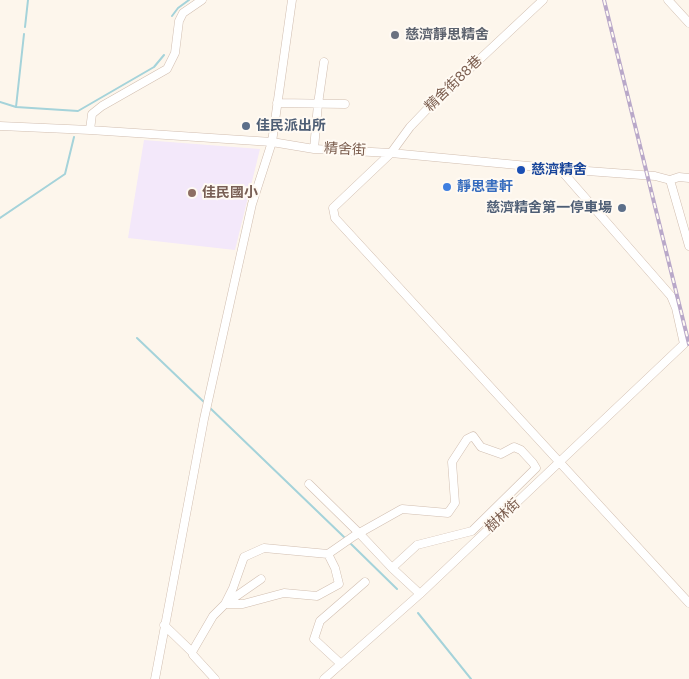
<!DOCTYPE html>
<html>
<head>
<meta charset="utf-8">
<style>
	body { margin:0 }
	canvas { display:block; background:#fdf6ec }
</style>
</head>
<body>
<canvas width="689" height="679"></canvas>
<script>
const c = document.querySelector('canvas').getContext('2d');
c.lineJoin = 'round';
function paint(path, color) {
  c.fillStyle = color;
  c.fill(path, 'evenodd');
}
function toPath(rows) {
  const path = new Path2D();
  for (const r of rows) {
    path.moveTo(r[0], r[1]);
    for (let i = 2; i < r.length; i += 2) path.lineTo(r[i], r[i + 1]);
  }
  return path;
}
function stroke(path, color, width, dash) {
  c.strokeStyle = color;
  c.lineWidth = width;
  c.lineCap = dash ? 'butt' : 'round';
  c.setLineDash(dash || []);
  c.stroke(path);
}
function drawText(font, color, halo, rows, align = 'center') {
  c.font = font + ' "DM Sans","Noto Sans TC",sans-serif';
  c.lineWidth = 4;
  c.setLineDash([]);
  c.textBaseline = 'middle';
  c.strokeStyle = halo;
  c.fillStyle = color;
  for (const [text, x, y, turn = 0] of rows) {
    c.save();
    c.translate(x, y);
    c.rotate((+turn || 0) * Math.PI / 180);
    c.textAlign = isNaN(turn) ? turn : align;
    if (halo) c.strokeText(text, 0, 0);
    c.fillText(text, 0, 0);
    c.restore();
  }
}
const education = toPath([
	[144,140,260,149,235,250,128,238]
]);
const stream = toPath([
	[172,16,178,8,189,0],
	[25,27,28,0],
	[24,34,16,107,78,111,154,67,164,55],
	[0,102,16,107],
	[0,218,65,174,74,137],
	[137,338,205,403],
	[209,407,344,537],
	[351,544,397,589],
	[418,613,471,679]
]);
const minor = toPath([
	[543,0,434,102,410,127,391,153,333,208,335,218,689,603],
	[668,0,689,23],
	[277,103,345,104],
	[0,126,90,130,272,142,314,149,391,153,560,169,655,176,670,180,679,177,689,178],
	[90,130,92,114,102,106,167,69,175,53,179,21,183,13,202,0],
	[314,149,318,104,324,62],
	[670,180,689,246],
	[309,484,359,533,392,568,420,594],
	[328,554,264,548,244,557,233,588,225,604,243,604,284,593,317,596,339,584,335,568,328,554,354,536,402,509,448,513,455,503,452,462,467,439,473,436,481,447,501,454,514,447,521,450,533,463,536,468,472,531,417,545,392,568],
	[164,625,192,652,193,655,215,679],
	[192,652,213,616,225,604,261,579],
	[341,664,314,639,320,621,365,582],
	[155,679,204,419,252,204,272,142,292,0],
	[324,679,420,594,684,344,676,308,671,296,560,169]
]);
const rail = toPath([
	[604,0,689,344]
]);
const markers = [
	[395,35,5,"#6b7280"],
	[246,126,5,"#5c6f8a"],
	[521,170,5,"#1a4fb4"],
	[447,187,5,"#3f7fe0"],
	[192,193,5,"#8d6e63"],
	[622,208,5,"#5c6f8a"]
];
const worshipNames = [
	["慈濟靜思精舍",405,35]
];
const streetNames = [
	["精舍街88巷",454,84,-44],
	["精舍街",345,150,3],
	["樹林街",503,516,-43]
];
const serviceNames = [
	["佳民派出所",256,126],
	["慈濟精舍第一停車場",612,208,"right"]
];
const transitNames = [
	["慈濟精舍",531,170]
];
const shopNames = [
	["靜思書軒",457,187]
];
const educationNames = [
	["佳民國小",202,193]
];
paint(education, '#f3e8fa');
stroke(stream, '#a5d3da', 2);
stroke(minor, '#d1beb0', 9);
stroke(minor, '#fff', 8);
stroke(rail, '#b9a8c9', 4);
stroke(rail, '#fffaf3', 2, [5.5]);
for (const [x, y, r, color] of markers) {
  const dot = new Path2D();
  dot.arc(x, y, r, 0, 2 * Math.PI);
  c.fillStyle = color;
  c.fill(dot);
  stroke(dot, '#fffaf3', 2);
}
drawText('bold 14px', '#5b616d', '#fffaf3', worshipNames, 'left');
drawText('14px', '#7a5c4d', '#fffaf3', streetNames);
drawText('bold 14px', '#4e5e75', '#fffaf3', serviceNames, 'left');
drawText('bold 14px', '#164399', '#fffaf3', transitNames, 'left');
drawText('bold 14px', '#366cbe', '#fffaf3', shopNames, 'left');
drawText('bold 14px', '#785e54', '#fffaf3', educationNames, 'left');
</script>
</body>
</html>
